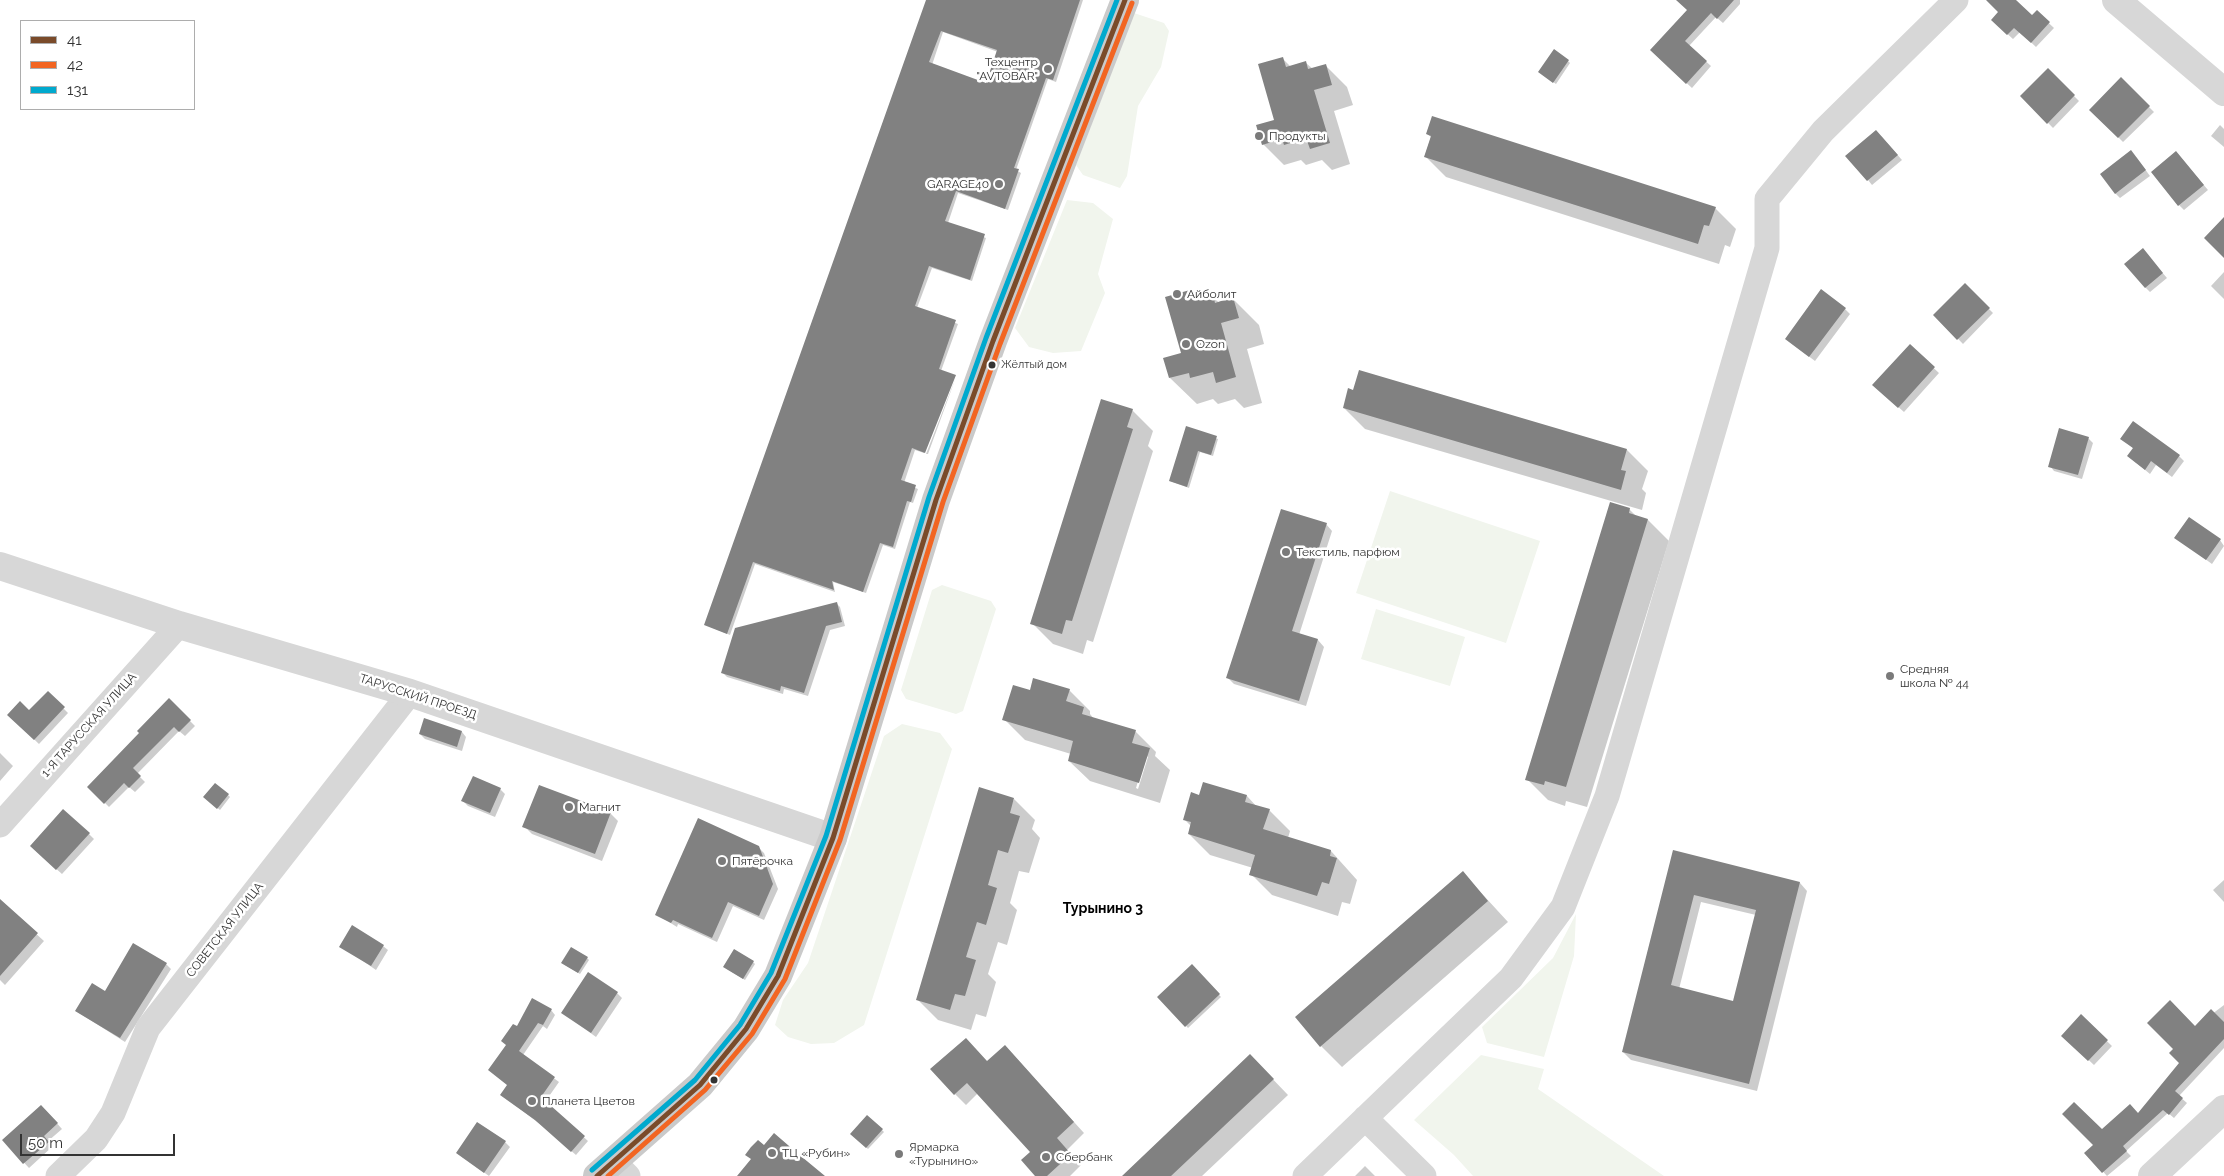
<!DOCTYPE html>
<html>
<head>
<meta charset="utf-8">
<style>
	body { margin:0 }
	#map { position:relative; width:2224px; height:1176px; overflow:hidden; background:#fff; font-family:Raleway,sans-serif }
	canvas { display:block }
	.legend { position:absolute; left:20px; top:20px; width:175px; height:90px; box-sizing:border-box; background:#fff; border:1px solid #adadad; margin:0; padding:6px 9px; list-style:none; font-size:15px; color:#333 }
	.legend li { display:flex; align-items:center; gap:10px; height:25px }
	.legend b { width:25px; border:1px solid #adadad }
	.scale { position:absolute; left:20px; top:1134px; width:155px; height:22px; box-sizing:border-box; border:2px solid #333; border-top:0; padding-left:6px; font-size:15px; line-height:18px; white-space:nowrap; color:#333; -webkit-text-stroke:4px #fff; paint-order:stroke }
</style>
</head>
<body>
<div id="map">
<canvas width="2224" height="1176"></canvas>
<ul class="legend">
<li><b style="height:6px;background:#7a4b2a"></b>41</li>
<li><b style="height:6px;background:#f26522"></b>42</li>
<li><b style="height:6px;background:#00a9ce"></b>131</li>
</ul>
<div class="scale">50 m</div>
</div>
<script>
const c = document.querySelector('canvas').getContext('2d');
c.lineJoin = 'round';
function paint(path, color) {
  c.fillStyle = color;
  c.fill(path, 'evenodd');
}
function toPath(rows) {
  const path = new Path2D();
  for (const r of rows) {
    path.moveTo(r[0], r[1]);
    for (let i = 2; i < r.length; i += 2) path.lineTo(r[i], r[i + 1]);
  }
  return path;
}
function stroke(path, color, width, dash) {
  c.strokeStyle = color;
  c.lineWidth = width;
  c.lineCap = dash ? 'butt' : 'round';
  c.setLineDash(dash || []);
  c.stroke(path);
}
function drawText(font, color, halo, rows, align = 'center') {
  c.font = font + ' Raleway,sans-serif';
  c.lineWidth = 5;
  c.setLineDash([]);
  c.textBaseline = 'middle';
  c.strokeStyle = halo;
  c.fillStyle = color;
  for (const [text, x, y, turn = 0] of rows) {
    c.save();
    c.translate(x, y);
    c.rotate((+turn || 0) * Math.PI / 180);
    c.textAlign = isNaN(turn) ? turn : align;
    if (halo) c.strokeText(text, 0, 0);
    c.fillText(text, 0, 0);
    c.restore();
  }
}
const green = toPath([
	[1134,13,1164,23,1169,31,1161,67,1138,106,1127,176,1120,188,1083,175,1076,165],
	[1067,200,1093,203,1113,219,1098,274,1105,293,1081,351,1053,353,1029,347,1015,328],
	[1390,491,1540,541,1506,643,1356,593],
	[942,585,991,601,996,609,963,711,956,714,906,699,901,690,932,590],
	[1376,609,1465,637,1450,686,1361,659],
	[902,724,940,733,952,749,864,1025,834,1043,811,1044,788,1037,775,1025,783,1000,808,963,884,736],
	[1576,914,1574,956,1544,1057,1487,1043,1482,1027,1553,958],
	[1481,1055,1544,1069,1538,1089,1664,1176,1473,1176,1454,1155,1414,1120]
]);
const shadow = toPath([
	[927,0,1083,0,1056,82,1048,79,1016,170,1021,173,1008,210,958,193,948,223,986,238,972,281,932,268,917,308,958,324,941,371,954,376,924,453,915,450,904,483,918,489,913,503,910,502,895,549,883,545,866,593,833,582,835,592,755,564,730,635,706,625],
	[943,32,998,52,987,84,932,65],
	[1693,0,1740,0,1740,4,1723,23,1716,17,1689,46,1711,66,1692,88,1656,55,1688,10],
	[2002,0,2014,0,2032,17,2037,12,2054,28,2036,47,2020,32,2013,39,1992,20,2000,12],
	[1283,59,1291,67,1306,63,1313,69,1326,66,1347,87,1353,105,1334,111,1350,164,1332,170,1322,160,1306,165,1301,160,1284,165,1263,144,1276,121],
	[1568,61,1570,63,1556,84,1542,74],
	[2048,70,2079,101,2053,128,2022,96],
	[2121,79,2154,112,2123,142,2091,110],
	[2220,125,2224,129,2224,147,2211,136],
	[1427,134,1715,208,1736,229,1730,247,1725,245,1719,264,1446,177,1425,156,1431,137],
	[1881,136,1902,160,1872,185,1868,180],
	[2136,157,2150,176,2120,198,2115,193],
	[2181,158,2208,190,2184,210,2179,205],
	[2147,255,2167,278,2150,292,2145,287],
	[2224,272,2224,299,2211,286],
	[1965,285,1993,313,1963,344,1935,315],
	[1189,292,1198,300,1213,296,1219,303,1233,299,1259,325,1264,344,1247,349,1262,403,1244,408,1235,399,1218,404,1213,399,1197,404,1170,378,1183,354],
	[1845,309,1850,314,1815,361,1791,343],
	[1910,346,1939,373,1904,412,1879,390],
	[956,377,928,454,926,454],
	[1344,408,1627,450,1648,471,1642,489,1646,493,1642,510,1365,429],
	[1132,410,1153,431,1148,446,1153,451,1093,642,1087,640,1083,654,1053,644,1032,623],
	[1187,428,1218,439,1213,456,1200,452,1189,488,1170,481],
	[2088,438,2093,443,2082,479,2054,471,2050,466],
	[2122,439,2179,456,2184,461,2172,477,2156,465,2150,474,2128,456,2134,449],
	[1629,509,1637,517,1648,520,1669,541,1587,807,1566,801,1565,806,1548,800,1527,779],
	[1326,524,1332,531,1299,635,1318,640,1324,647,1306,706,1234,684,1228,678],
	[2176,538,2220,540,2224,546,2212,564],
	[836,603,840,607,845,626,830,630,808,696,784,689,783,694,727,677,723,673],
	[1069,690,1090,711,1090,714,1094,719,1135,731,1156,752,1155,756,1170,770,1160,803,1090,781,1069,761,1071,754,1025,740,1004,719,1031,692],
	[1146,755,1148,757,1138,789,1136,788],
	[48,693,68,713,39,744,9,715,29,712],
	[169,700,195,726,185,736,179,731,137,774,145,782,135,792,129,787,109,807,89,787,141,733],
	[462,732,466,737,462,751,425,739,420,734],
	[0,753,13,766,0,781],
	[1204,783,1247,796,1257,807,1269,810,1290,831,1288,838,1331,851,1357,880,1350,904,1342,902,1338,916,1272,895,1251,874,1253,868,1210,855,1189,834,1191,826,1184,819,1200,796],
	[500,789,505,794,495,817,468,806,463,801],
	[228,795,230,797,220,810,207,799],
	[1014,799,1035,820,1032,829,1040,838,1029,873,1019,871,1010,903,1017,910,1007,945,998,942,988,974,996,982,986,1017,976,1014,971,1030,938,1020,917,999],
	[610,813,618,821,602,861,532,834,524,826],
	[89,834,94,839,62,874,36,851],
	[758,847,764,853,778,889,764,920,733,906,717,942,678,924,677,927,656,914],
	[1674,852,1800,883,1807,891,1757,1091,1631,1060,1623,1052],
	[1701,902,1756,915,1734,1002,1679,989],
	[1463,873,1508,922,1342,1067,1321,1046],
	[2224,880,2224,902,2213,890],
	[0,901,44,941,5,985,0,980],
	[341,946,383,946,388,950,376,970],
	[587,958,589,960,580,974,565,965],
	[753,962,755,964,745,980,727,969],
	[166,964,171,969,125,1042,76,1011],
	[1192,966,1221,997,1188,1028,1159,997],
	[617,993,622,998,596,1037,563,1013],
	[2224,1005,2224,1048,2179,1096,2187,1103,2174,1118,2168,1113,2126,1151,2131,1156,2107,1176,2086,1153,2094,1145,2101,1131,2138,1114,2181,1063,2195,1027],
	[551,1010,555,1015,547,1029,543,1026,523,1055,559,1082,545,1102,588,1141,576,1155,541,1125,502,1095,508,1086,507,1045,517,1028],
	[2081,1016,2112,1046,2094,1065,2063,1036],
	[1016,1058,1084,1133,1067,1150,1081,1165,1070,1176,1037,1176,1032,1152,978,1093,966,1105,955,1094,987,1063],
	[1265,1071,1288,1095,1202,1176,1124,1176],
	[46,1111,62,1129,47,1142,52,1147,29,1168,3,1140],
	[867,1116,884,1132,868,1149,852,1134],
	[505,1142,510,1147,489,1176,457,1153],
	[1365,1166,1375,1176,1355,1176]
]);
const building = toPath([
	[926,0,1080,0,1053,80,1046,78,1014,168,1019,169,1005,209,956,191,945,221,985,234,970,280,929,266,915,306,956,320,939,369,956,375,925,453,912,448,901,480,916,485,911,502,907,501,893,547,880,543,863,592,832,581,834,590,753,562,727,634,704,625],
	[941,31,997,50,986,83,929,62],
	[1676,0,1734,0,1717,19,1711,13,1685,41,1707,61,1686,84,1650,50,1687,10],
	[1986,0,2016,0,2032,15,2037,10,2050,22,2031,43,2014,28,2007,35,1991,20,1998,12],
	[1554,49,1569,60,1553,83,1538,72],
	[1283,57,1286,67,1306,61,1308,69,1326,64,1332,85,1314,90,1330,143,1310,149,1306,138,1284,145,1282,139,1262,145,1256,125,1274,120,1258,64],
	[2048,68,2075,95,2047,124,2020,96],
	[2121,77,2150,106,2118,138,2089,110],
	[1432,116,1716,207,1709,226,1704,225,1698,244,1424,157,1431,136,1426,134],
	[1876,130,1898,155,1867,181,1845,156],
	[2131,150,2146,170,2115,194,2100,174],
	[2176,151,2204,185,2178,206,2151,172],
	[2224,217,2224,258,2204,238],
	[2143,248,2163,273,2145,288,2124,264],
	[1965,283,1990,308,1957,340,1933,315],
	[1821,289,1846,308,1809,357,1785,339],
	[1190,290,1193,300,1213,294,1215,303,1233,297,1239,318,1221,323,1236,377,1216,383,1213,372,1190,378,1189,373,1169,378,1163,358,1181,353,1165,297],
	[1910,344,1935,367,1898,408,1872,385],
	[1359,370,1627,449,1621,470,1626,471,1621,490,1343,408,1348,388,1353,390],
	[1101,399,1133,409,1127,427,1133,429,1072,621,1066,620,1062,634,1030,624],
	[2133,421,2180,455,2167,473,2151,461,2145,470,2127,456,2133,448,2120,439],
	[1186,426,1217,436,1211,455,1198,451,1187,487,1169,481],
	[2059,428,2089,437,2078,475,2048,467],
	[1610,502,1630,508,1629,513,1648,519,1566,787,1545,781,1544,785,1525,780],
	[1281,509,1327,523,1292,631,1318,639,1299,701,1226,678],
	[2189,517,2221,539,2206,560,2174,538],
	[837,602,842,622,826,626,804,693,781,686,780,691,721,673,735,628],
	[1033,678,1070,689,1066,701,1084,707,1082,714,1136,730,1132,743,1150,748,1139,783,1068,761,1073,741,1002,720,1013,685,1030,690],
	[48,691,65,707,34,740,7,715,20,701,29,710],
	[169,698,191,720,179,732,174,727,133,768,141,776,129,788,124,783,104,804,87,787,139,733,137,731],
	[424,718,462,731,457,747,419,734],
	[473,776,501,788,490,813,461,801],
	[1203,782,1247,795,1245,802,1270,809,1263,829,1331,850,1330,856,1337,858,1329,884,1322,882,1317,896,1249,875,1255,855,1188,834,1191,822,1183,820,1191,792,1199,795],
	[215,783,229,794,217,809,203,797],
	[539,785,611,812,595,854,522,827],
	[979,787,1014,798,1010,813,1020,816,1008,853,998,850,988,885,997,888,986,925,977,922,966,957,976,960,965,996,955,994,950,1010,916,1000],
	[63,809,90,833,56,870,30,846],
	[698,818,759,846,773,884,759,916,728,902,712,938,673,920,671,923,655,915],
	[1673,850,1800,882,1749,1084,1622,1052],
	[1694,895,1756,910,1733,1001,1671,985],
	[1463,871,1488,901,1320,1047,1295,1017],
	[0,899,38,933,0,976],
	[352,925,384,945,371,966,339,947],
	[133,943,167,963,120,1038,75,1011,92,983,105,991],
	[571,947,588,957,578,973,561,963],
	[734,949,754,961,743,979,723,967],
	[1192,964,1220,994,1185,1027,1157,997],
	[588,972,618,992,591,1033,561,1013],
	[532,998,552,1009,543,1025,538,1023,519,1051,555,1077,541,1097,585,1136,571,1152,535,1120,500,1095,507,1085,488,1070,506,1045,501,1041,513,1024,517,1026],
	[2170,1000,2195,1026,2211,1009,2224,1022,2224,1039,2175,1091,2183,1098,2169,1115,2163,1110,2123,1146,2127,1151,2102,1173,2084,1153,2093,1145,2062,1114,2074,1102,2102,1129,2130,1104,2138,1113,2179,1063,2169,1053,2173,1049,2147,1023],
	[2081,1014,2108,1040,2088,1061,2061,1036],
	[966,1038,987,1061,1005,1045,1074,1122,1057,1138,1071,1154,1047,1176,1035,1176,1021,1160,1030,1152,967,1083,954,1095,930,1069],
	[1250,1054,1274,1079,1171,1176,1122,1176],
	[41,1105,58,1123,44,1136,49,1142,23,1164,2,1140],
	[867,1115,883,1129,866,1148,850,1134],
	[477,1122,506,1141,484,1173,456,1153],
	[774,1133,796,1152,825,1176,737,1176,751,1159,745,1155,751,1147,758,1140,764,1145]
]);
const minor = toPath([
	[0,825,179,625],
	[1365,1118,1424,1176],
	[614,1162,628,1176],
	[58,1176,96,1139,113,1113,148,1028,410,693],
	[1305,1176,1511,978,1563,907,1607,796,1767,248,1767,199,1823,131,1956,0]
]);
const tertiary = toPath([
	[2116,0,2224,92],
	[0,566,179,625,410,693,833,838],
	[2152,1176,2224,1109]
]);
const primary = toPath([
	[597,1176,700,1085,746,1029,778,976,833,838,936,500,993,341,1125,0]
]);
const bus1 = toPath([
	[597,1176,700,1085,746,1029,778,976,833,838,936,500,993,341,1125,0]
]);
const bus2 = toPath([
	[608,1176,705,1090,752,1034,785,979,840,840,943,502,1000,344,1132,3]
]);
const bus3 = toPath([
	[592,1170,695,1080,740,1025,771,973,826,836,929,497,986,338,1117,0]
]);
const markers = [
	[1048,69,5,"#7a7a7a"],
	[1259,136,5,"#7a7a7a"],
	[999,184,5,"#7a7a7a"],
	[1177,294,5,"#7a7a7a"],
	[1186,344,5,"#7a7a7a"],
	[992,365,4.5,"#333"],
	[1286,552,5,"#7a7a7a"],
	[1890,676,5,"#7a7a7a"],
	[569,807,5,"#7a7a7a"],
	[722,861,5,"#7a7a7a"],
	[714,1080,4.5,"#333"],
	[532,1101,5,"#7a7a7a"],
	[772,1153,5,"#7a7a7a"],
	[899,1154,5,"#7a7a7a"],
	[1046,1157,5,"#7a7a7a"]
];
const busNames = [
	["Жёлтый дом",1001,365]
];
const poiNames = [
	["Техцентр",1038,62,"right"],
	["\"AVTOBAR\"",1038,76,"right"],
	["Продукты",1269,136],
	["GARAGE40",989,184,"right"],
	["Айболит",1187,294],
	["Ozon",1196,344],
	["Текстиль, парфюм",1296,552],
	["Средняя",1900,669],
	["школа № 44",1900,683],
	["Магнит",579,807],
	["Пятёрочка",732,861],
	["Планета Цветов",542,1101],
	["Ярмарка",909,1147],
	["«Турынино»",909,1161],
	["ТЦ «Рубин»",782,1153],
	["Сбербанк",1056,1157]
];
const streetNames = [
	["ТАРУССКИЙ ПРОЕЗД",418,697,18],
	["1-Я ТАРУССКАЯ УЛИЦА",89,725,-48],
	["СОВЕТСКАЯ УЛИЦА",225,930,-52]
];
const neighbourhoodNames = [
	["Турынино 3",1103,909]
];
paint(green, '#f1f5ed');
paint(shadow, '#0003');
paint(building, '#818181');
stroke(minor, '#d7d7d7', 25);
stroke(tertiary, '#d7d7d7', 28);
stroke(primary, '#cacaca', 28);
stroke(bus1, '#7a4b2a', 5);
stroke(bus2, '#f26522', 5);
stroke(bus3, '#00a9ce', 5);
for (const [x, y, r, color] of markers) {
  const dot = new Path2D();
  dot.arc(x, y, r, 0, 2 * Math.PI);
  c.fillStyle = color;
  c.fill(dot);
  stroke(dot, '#fff', 2);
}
drawText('11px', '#333', '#fff', busNames, 'left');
drawText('12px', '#333', '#fff', poiNames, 'left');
drawText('12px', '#333', '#fff', streetNames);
drawText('bold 14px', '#000', '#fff', neighbourhoodNames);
</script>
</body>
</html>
